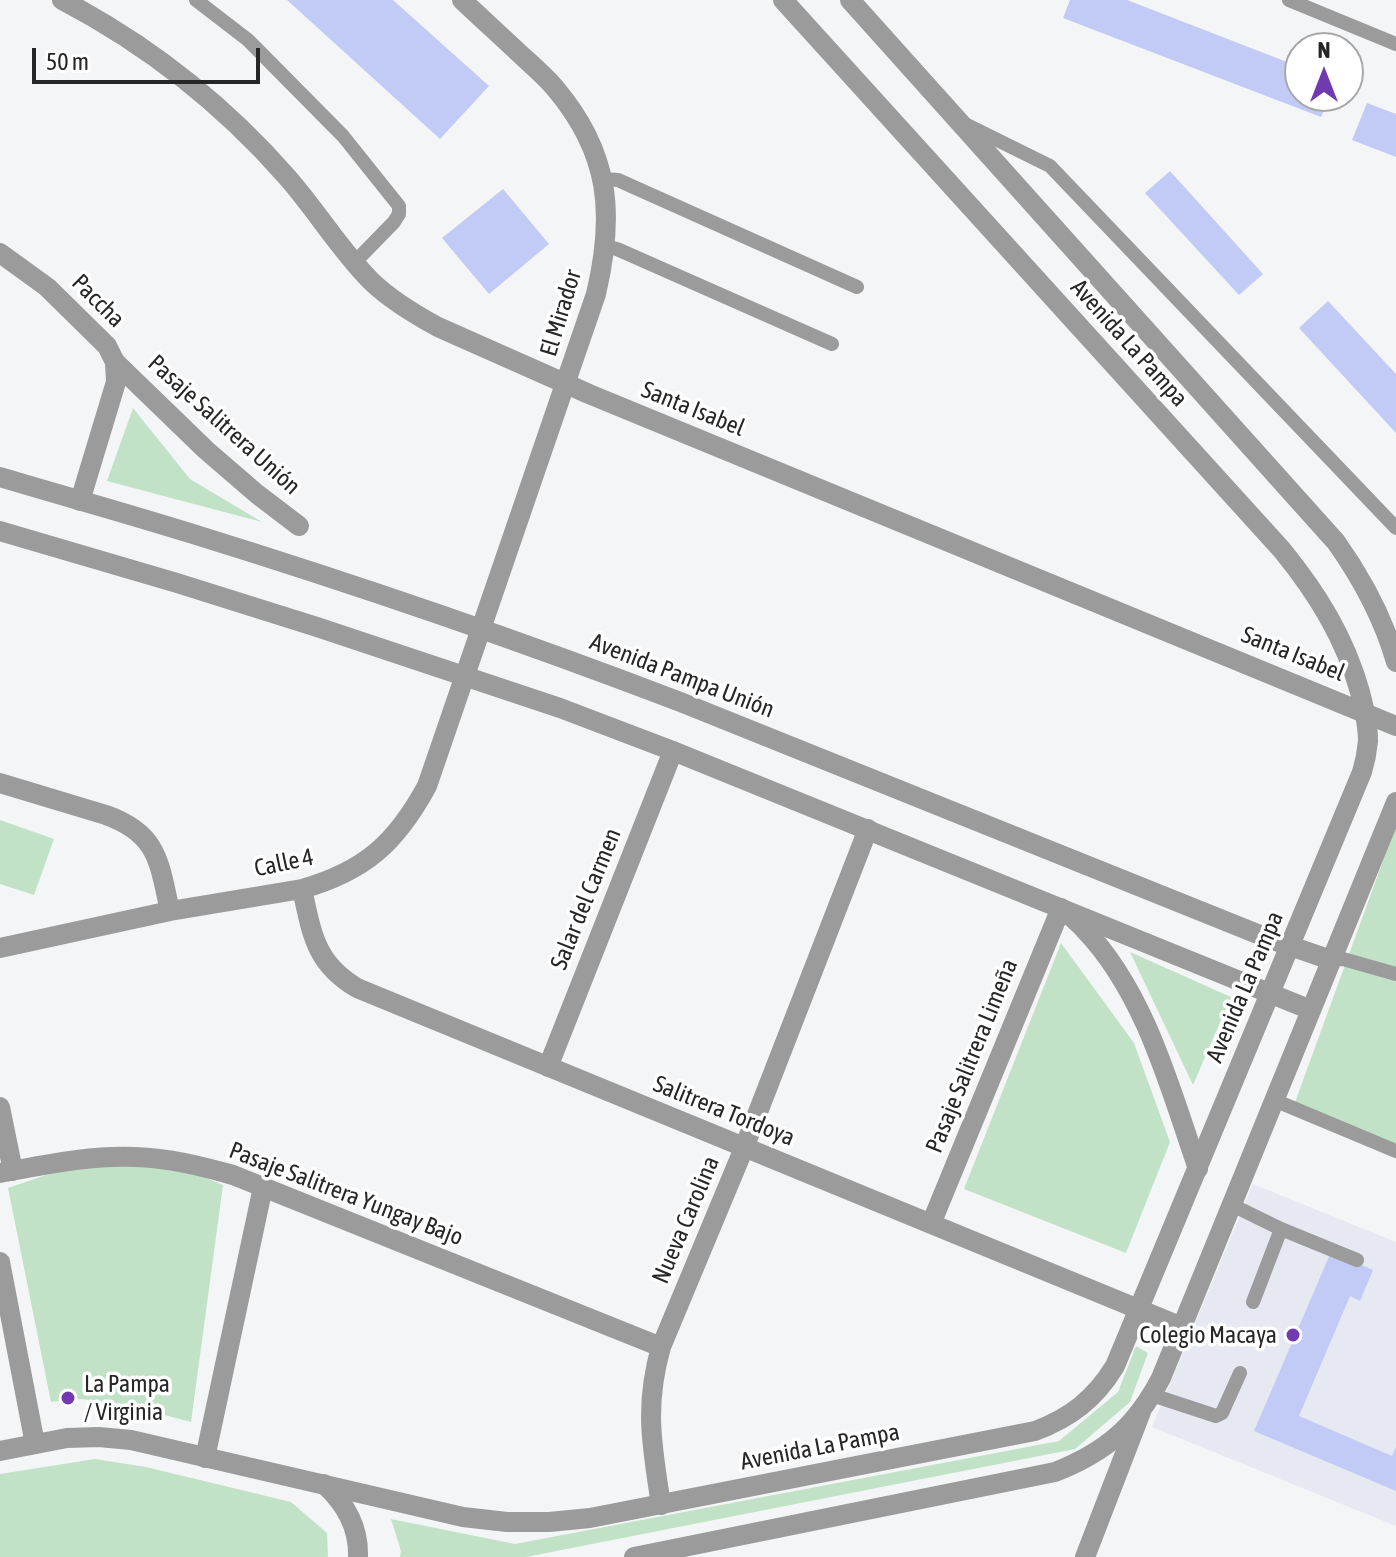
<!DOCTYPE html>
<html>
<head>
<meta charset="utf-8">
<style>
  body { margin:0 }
  #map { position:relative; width:1396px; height:1557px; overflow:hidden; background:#f4f5f7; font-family:"Asap Condensed",sans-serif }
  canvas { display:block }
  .north { position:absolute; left:1284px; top:32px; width:80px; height:80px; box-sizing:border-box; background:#fff; border:2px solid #a8a8a9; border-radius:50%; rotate:0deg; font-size:22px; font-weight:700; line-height:32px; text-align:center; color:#262627 }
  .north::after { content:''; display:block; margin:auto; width:28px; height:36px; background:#713ab1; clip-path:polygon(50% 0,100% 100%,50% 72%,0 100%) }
  .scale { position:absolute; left:32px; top:48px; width:228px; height:36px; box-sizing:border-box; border:4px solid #262627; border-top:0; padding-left:10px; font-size:24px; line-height:28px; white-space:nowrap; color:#262627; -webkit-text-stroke:6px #fff; paint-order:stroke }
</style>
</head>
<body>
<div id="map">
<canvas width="1396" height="1557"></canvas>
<div class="north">N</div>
<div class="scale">50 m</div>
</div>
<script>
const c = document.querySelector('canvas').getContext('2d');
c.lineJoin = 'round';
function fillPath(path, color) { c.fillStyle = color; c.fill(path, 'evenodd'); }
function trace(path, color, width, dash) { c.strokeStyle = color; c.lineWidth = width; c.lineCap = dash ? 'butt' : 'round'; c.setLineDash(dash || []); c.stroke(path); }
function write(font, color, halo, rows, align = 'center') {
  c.font = font + ' "Asap Condensed",sans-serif'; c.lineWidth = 7; c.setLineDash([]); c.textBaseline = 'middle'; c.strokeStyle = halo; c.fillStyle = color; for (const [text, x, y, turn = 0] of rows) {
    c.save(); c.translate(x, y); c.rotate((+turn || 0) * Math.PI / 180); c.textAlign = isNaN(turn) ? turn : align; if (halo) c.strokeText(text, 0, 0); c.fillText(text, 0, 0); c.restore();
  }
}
fillPath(new Path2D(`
  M1253 1184 1396 1242V1526L1152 1427Z`), '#e6e9f2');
fillPath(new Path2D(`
  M133 408 190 479 262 522 107 481Z
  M0 820 54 839 34 895 0 884Z
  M1396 825V1150L1294 1105Z
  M1061 943 1134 1043 1170 1142 1126 1253 964 1189Z
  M1130 952 1231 997 1193 1085Z
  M178 1166 223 1185 191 1422 122 1404 81 1399 51 1402 8 1188 69 1167Z
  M1136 1346 1148 1353 1130 1402 1075 1449 526 1557H400L401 1551 391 1519 515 1544 1059 1441 1118 1392Z
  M95 1459 146 1467 291 1502 327 1533 328 1557H0V1474Z`), '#c2e2c7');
fillPath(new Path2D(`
  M287 0H393L489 86 440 139Z
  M1070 0H1127L1300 67V96H1330L1321 117 1063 18Z
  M1367 103 1396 114V157L1352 140Z
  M1170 171 1263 274 1239 295 1145 193Z
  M503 189 549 244 489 294 442 238Z
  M1328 301 1396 374V433L1299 328Z
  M1331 1252 1373 1270 1360 1301 1350 1296 1299 1416 1392 1456 1396 1447V1491L1254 1431Z`), '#c1cbf6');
trace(new Path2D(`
  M196 0 248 40 343 136 399 206V214L394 222 355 262
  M1289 0 1396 44
  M965 124 1050 166 1396 528
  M603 179 618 180 857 287
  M605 246 617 249 832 344
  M1331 960 1343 959 1396 974
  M1274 1100 1396 1151
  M1232 1205 1281 1229 1357 1260
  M1253 1302 1281 1229
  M1152 1395 1216 1416 1222 1413 1240 1373`), '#9a9b9a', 14);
trace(new Path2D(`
  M62 0C148 45 223 104 287 177 317 211 340 250 372 282 391 300 414 314 438 327L589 394 1396 726
  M0 253 47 287 107 346 115 362 116 382 80 501
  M115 362 206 450 257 494 299 526
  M0 783 106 815C159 834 159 863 170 911
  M302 889C312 934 315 963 357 988L1182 1327
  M0 948 170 911 302 889C365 871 396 843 427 786L596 294C615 214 610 153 555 88 545 76 532 65 520 54 501 36 481 18 462 0
  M548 1067 673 751
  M0 1107 13 1171
  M0 1173C45 1165 90 1155 135 1157 169 1158 201 1166 233 1175L661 1347
  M931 1224 1061 908C1069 915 1077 921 1084 929 1145 992 1170 1088 1198 1169
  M0 1262 35 1444
  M205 1458 263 1187
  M661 1505C652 1445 644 1407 661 1347L744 1148 868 829
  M1085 1557 1141 1412`), '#9a9b9a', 20);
trace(new Path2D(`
  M850 0 1336 542C1363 580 1383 617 1396 662
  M0 477C64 496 129 514 193 534 358 585 521 641 683 703L1270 939 1331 960
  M0 531 177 583 317 627 560 708 673 751 1311 1010
  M0 1451 67 1438 99 1437 131 1440 463 1517 507 1522H549L590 1518 1035 1431C1070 1418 1095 1399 1115 1366L1362 772C1365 762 1367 752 1368 741 1368 724 1364 708 1360 692 1345 638 1317 593 1282 550L783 0
  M324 1484C345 1503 359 1527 358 1557
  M634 1557 1055 1472C1106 1452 1136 1426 1161 1378L1396 802`), '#9a9b9a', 20);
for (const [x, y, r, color] of [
  [1293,1335,8,"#713ab1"],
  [68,1398,8,"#713ab1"]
]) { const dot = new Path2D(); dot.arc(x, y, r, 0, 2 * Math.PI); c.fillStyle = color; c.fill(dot); trace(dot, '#fff', 3); }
write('24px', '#262627', '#fff', [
  ["Paccha",98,301,45],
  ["El Mirador",561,313,-73],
  ["Avenida La Pampa",1129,343,48],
  ["Santa Isabel",693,409,22],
  ["Pasaje Salitrera Unión",224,425,42],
  ["Santa Isabel",1293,654,22],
  ["Avenida Pampa Unión",682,676,21],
  ["Calle 4",284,863,-12],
  ["Salar del Carmen",586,899,-68],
  ["Avenida La Pampa",1245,987,-67],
  ["Pasaje Salitrera Limeña",972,1056,-68],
  ["Salitrera Tordoya",724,1111,22],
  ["Pasaje Salitrera Yungay Bajo",346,1194,21],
  ["Nueva Carolina",686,1220,-67],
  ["Avenida La Pampa",820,1447,-11]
]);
write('24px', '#262627', '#fff', [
  ["Colegio Macaya",1277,1335],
  ["La Pampa",84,1384,"left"],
  ["/ Virginia",84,1412,"left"]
], 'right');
</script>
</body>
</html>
